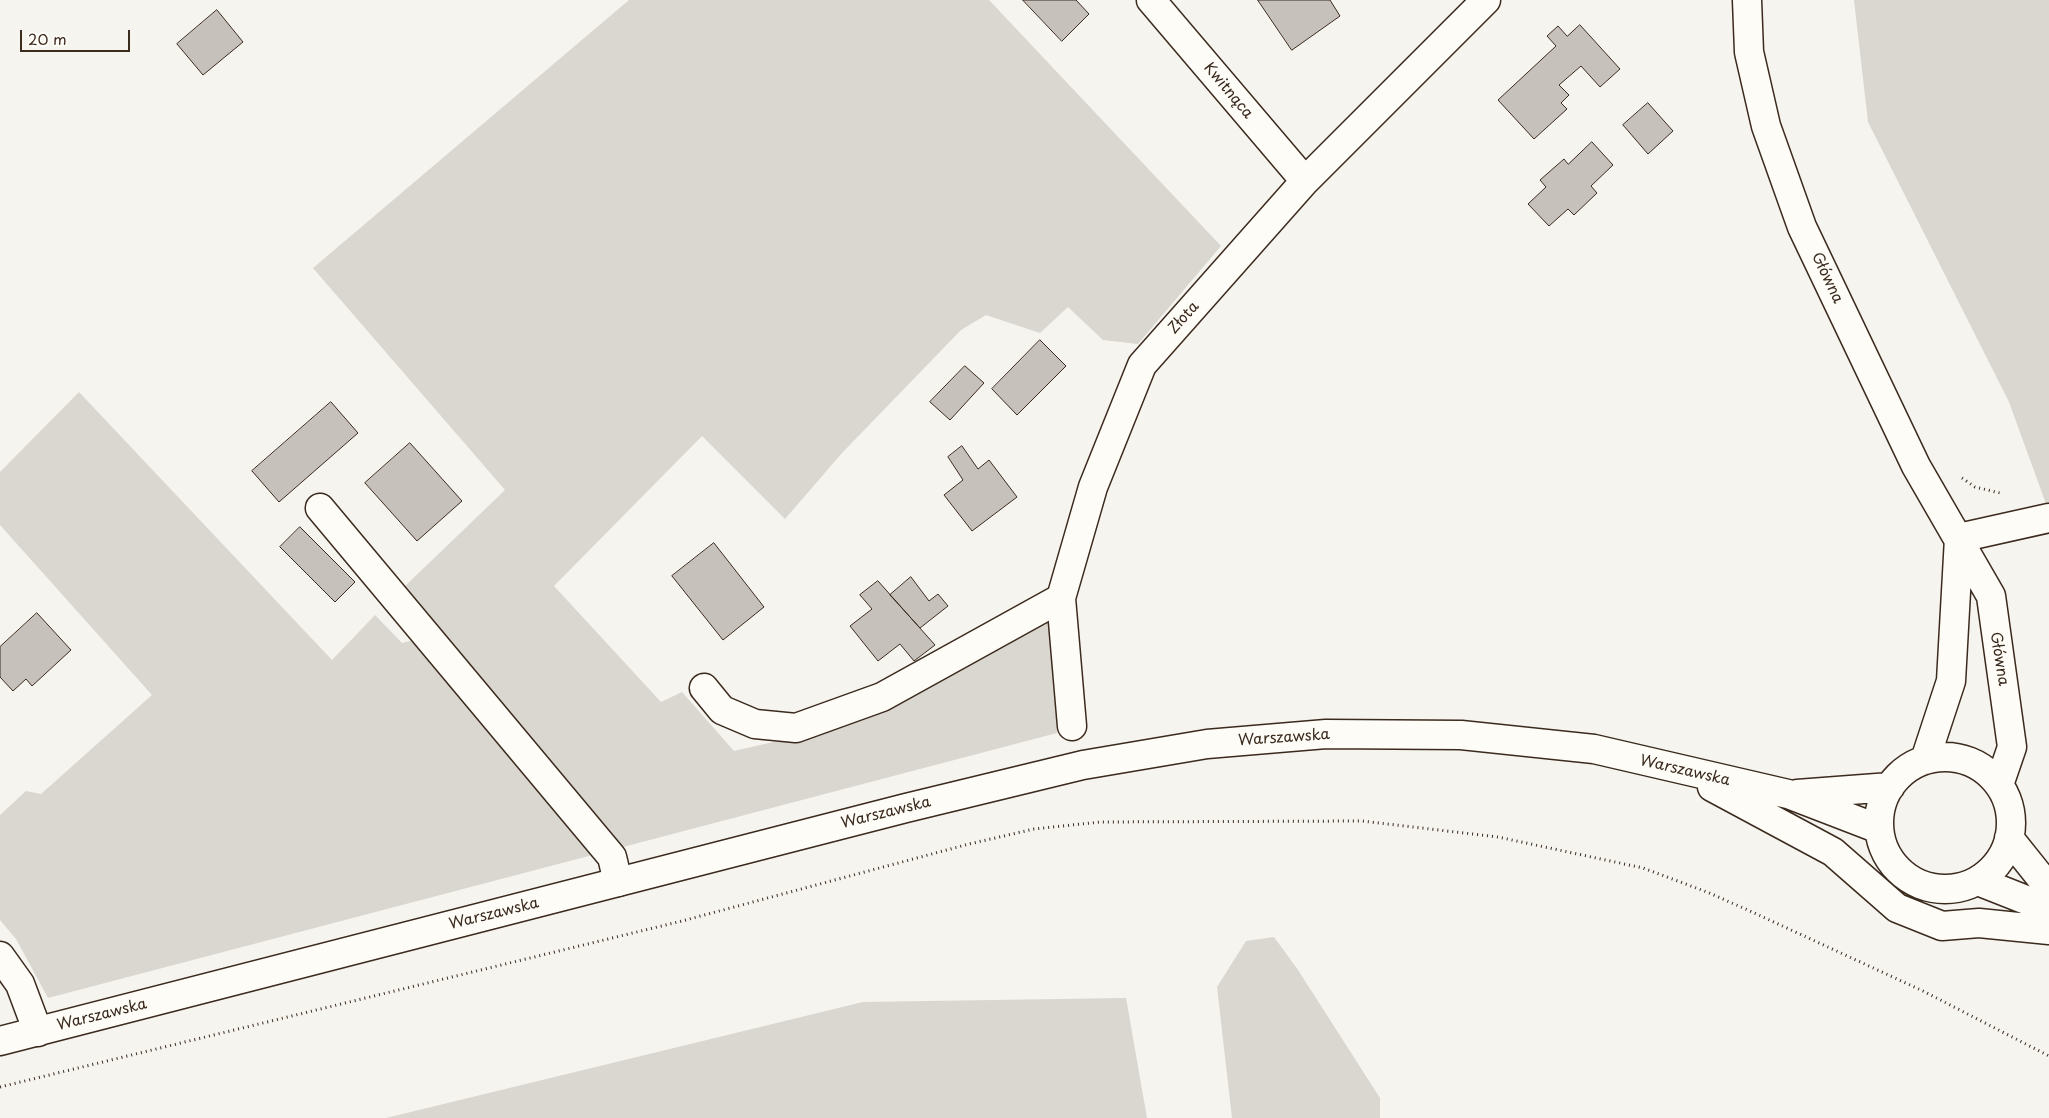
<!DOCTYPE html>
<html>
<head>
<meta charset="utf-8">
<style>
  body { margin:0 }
  #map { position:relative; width:2049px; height:1118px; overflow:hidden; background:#f5f4ee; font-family:"Playpen Sans",sans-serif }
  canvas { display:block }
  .scale { position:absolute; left:20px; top:30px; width:110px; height:22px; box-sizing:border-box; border:2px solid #3b2a1e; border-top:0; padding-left:6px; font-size:15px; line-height:18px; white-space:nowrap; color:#3b2a1e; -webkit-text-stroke:4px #fdfcf7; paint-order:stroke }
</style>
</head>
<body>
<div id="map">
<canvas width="2049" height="1118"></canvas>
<div class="scale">20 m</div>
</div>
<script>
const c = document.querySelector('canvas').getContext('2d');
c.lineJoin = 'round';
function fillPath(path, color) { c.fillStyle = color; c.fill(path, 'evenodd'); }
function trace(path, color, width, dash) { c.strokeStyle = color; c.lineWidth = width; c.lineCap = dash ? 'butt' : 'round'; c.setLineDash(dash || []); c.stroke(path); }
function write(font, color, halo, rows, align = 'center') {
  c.font = font + ' "Playpen Sans",sans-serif'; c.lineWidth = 4; c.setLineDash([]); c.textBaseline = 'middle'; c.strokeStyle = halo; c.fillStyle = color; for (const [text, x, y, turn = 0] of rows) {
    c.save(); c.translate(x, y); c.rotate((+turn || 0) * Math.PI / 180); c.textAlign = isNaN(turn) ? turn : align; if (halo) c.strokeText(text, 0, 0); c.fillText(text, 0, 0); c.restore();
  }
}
fillPath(new Path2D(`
  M629 0H989L1221 246 1138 344 1103 340 1068 307 1040 333 986 315 961 330 842 453 785 519 702 436 554 586 661 702 682 692 734 751 795 737 1051 612 1057 733 48 998 16 939 0 920V815L26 791 41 794 152 695 0 525V472L79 392 332 660 375 615 402 643 441 633 402 589 505 490 313 268Z
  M1854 0H2049V512L2009 402 1868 122Z
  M1274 937 1298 970 1380 1098V1118H1232L1217 987 1246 941Z
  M1126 998 1147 1118H386L863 1002Z`), '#dad6d0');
const building = new Path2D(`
  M1023 0H1076L1089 14 1062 41Z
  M1258 0H1330L1340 16 1292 50Z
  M217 10 243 42 203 75 177 44Z
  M1580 25 1620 69 1600 87 1581 66 1559 85 1569 95 1561 103 1567 109 1534 139 1498 100 1556 46 1547 36 1558 26 1567 36Z
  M1648 103 1673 131 1648 154 1623 125Z
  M1592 142 1613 165 1591 186 1597 193 1574 215 1568 209 1549 226 1528 204 1546 187 1540 180 1564 159 1568 164Z
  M1040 340 1066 366 1017 415 992 389Z
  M965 366 984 383 950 420 930 402Z
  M331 402 358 433 279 502 252 471Z
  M410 443 462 501 417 541 365 483Z
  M962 446 978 469 989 460 1017 497 972 531 944 495 963 480 948 457Z
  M300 527 355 582 335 602 280 547Z
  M714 543 764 607 723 640 672 576Z
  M911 577 929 601 938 594 948 606 920 628 890 595Z
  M878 581 935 645 914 661 900 644 878 661 850 626 872 609 860 595Z
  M37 613 71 650 32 686 26 679 13 691 0 677V647Z`);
fillPath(building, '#c7c1bb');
trace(building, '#3b2a1e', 1);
const minor = new Path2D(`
  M1151 0 1305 181
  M320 508 612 857 618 882
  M1959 538 2049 518
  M704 688 722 710 755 724 796 728 882 697 1061 598
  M1072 726 1061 598 1093 487 1142 365 1305 181 1486 0
  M0 956 20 984 38 1032`);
const major = new Path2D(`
  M1747 0 1749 52 1766 126 1802 227 1916 466 1991 596 2012 747 1999 785
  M1879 823a66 66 0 1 1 132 0a66 66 0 1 1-132 0Z
  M1925 760 1951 681 1959 538
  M1712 787 1833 852 1897 908 1942 926 1979 923 2049 930
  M1797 794 1890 787
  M2009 838 2049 888
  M1978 881 2049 909
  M0 1041 906 808 1083 765 1207 744 1326 734 1461 735 1594 749 1788 794 1879 829`);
trace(minor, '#3b2a1e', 31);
trace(major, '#3b2a1e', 31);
trace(new Path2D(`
  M1962 478 1975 487 2000 493
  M0 1087 682 921 969 844 1034 829 1100 822 1362 821 1498 837 1643 868 1707 892 1750 911 1923 991 2049 1056`), '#3b2a1e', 3, [1, 4]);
trace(minor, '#fdfcf7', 28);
trace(major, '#fdfcf7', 28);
write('15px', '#3b2a1e', '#fdfcf7', [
  ["Kwitnąca",1228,91,50],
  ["Główna",1827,278,65],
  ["Złota",1184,318,-48],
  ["Główna",1999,659,81],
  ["Warszawska",1284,738,-4],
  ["Warszawska",1685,771,13],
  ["Warszawska",886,813,-14],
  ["Warszawska",494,914,-14],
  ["Warszawska",102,1015,-14]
]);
</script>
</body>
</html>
